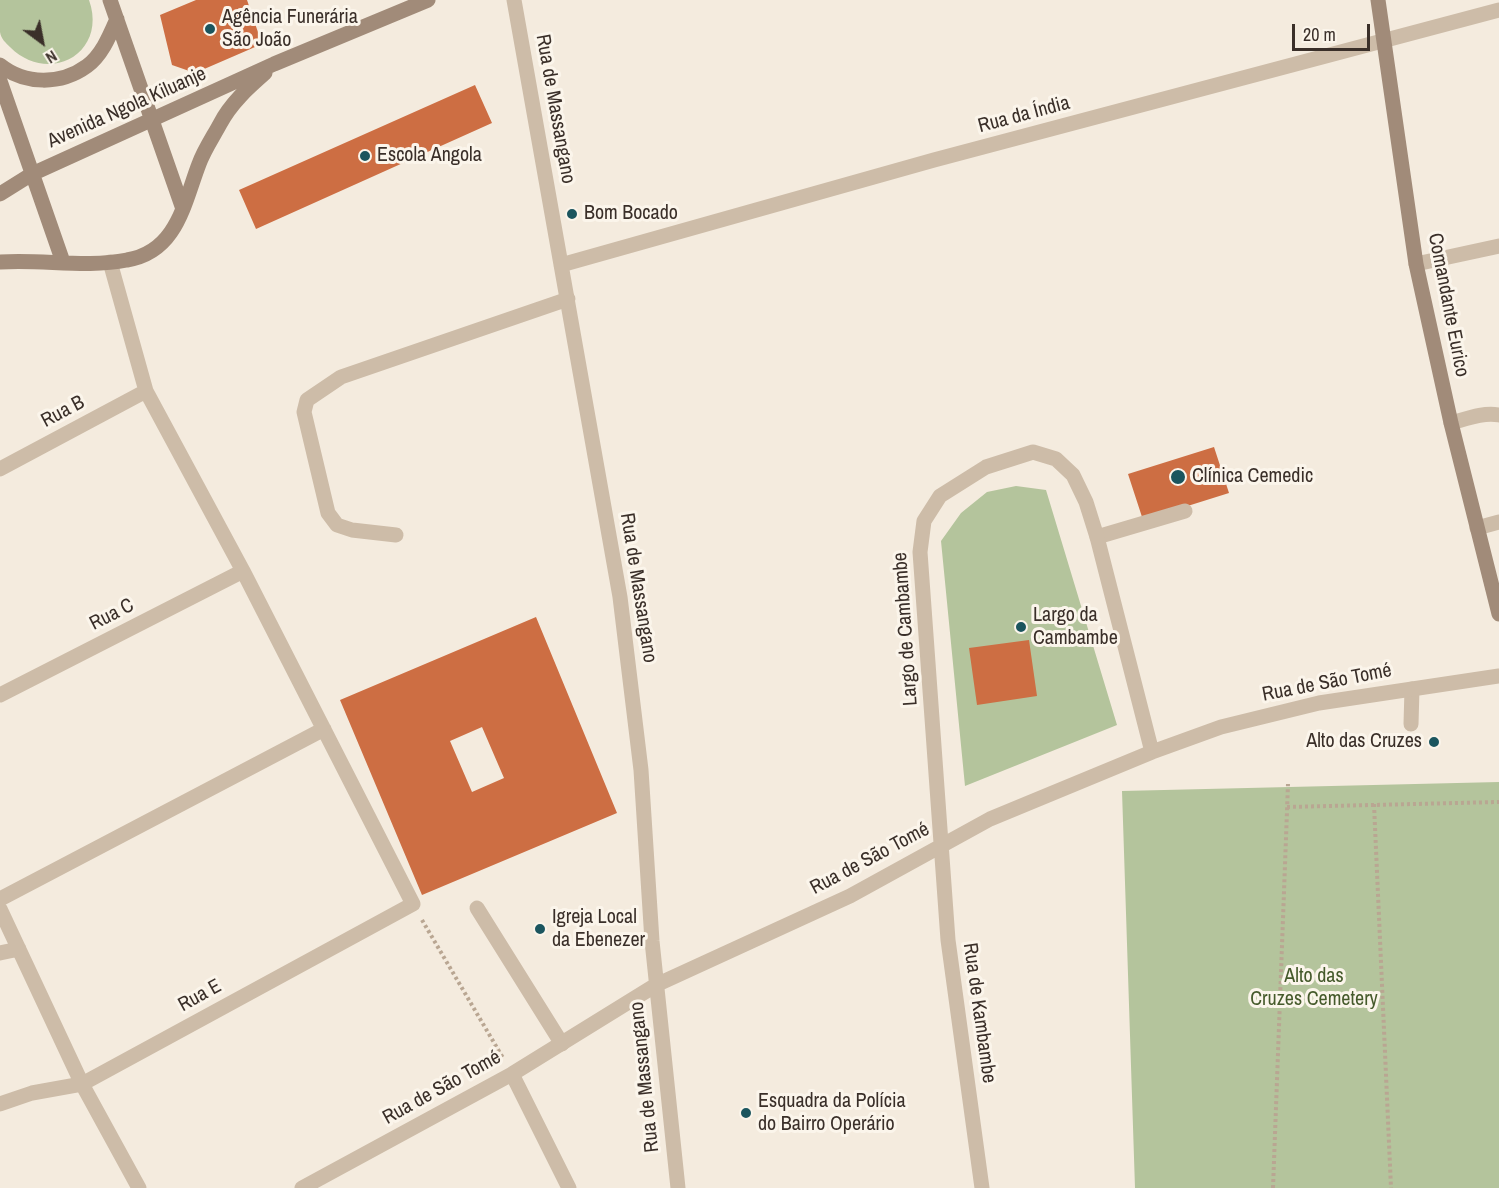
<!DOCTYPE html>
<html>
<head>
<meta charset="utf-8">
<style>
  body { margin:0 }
  #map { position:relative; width:1499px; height:1188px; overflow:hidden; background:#f4ebde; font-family:"Archivo Narrow",sans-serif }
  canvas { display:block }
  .north { position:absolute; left:12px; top:12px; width:60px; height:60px; -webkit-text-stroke:4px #fbf5eb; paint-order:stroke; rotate:148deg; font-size:16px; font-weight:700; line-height:24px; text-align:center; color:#3a2f29 }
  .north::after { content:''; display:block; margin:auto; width:21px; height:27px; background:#3a2f29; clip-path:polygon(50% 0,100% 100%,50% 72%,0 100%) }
  .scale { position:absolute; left:1292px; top:24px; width:78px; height:27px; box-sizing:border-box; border:3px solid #3a2f29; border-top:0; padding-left:8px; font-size:18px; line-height:21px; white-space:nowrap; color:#3a2f29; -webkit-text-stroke:4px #fbf5eb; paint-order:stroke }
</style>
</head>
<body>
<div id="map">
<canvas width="1499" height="1188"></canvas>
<div class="north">N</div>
<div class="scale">20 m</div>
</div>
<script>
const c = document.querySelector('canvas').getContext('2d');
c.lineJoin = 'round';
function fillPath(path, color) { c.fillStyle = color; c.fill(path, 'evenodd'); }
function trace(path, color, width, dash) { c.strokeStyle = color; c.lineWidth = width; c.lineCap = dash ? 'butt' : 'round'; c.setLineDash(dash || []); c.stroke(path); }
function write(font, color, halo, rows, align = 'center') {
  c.font = font + ' "Archivo Narrow",sans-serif'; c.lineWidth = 6; c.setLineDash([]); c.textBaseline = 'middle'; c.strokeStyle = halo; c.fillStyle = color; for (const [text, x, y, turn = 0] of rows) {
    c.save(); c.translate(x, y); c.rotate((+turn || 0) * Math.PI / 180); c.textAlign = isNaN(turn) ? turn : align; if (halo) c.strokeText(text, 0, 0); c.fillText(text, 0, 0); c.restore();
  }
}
fillPath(new Path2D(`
  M0 0H89C108 53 49 86 10 47 6 43 1 39 0 32 0 22 0 10 0 0Z
  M1016 486 1046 490 1117 725 965 786 941 541 961 513 987 492Z
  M1499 782V1188H1135L1122 791Z`), '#b4c49c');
fillPath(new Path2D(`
  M196 0H247L262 44 195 73 172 65 160 15Z
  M475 85 492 123 256 229 239 190Z
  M1214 447 1229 493 1143 520 1128 474Z
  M536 617 617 813 422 895 340 700ZM482 727 504 778 472 792 450 741Z
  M1029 640 1037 696 977 705 969 648Z`), '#cd6e43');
trace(new Path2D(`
  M1374 804 1391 1188
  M1287 807 1499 802
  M422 920 503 1058
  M1273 1188 1288 784`), '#b9a692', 4, [3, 3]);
trace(new Path2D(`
  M396 535 352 530 337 525 328 513 304 412 307 400 341 377 568 299
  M1097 537 1185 511
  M1411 724 1412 689
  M477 908 562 1044`), '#cdbca8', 15);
trace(new Path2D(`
  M514 0 620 597 641 770 652 941 678 1188
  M1416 264 1499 246
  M561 265 934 160 1499 10
  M1451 423C1466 419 1483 412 1499 415
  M0 469 146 391
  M1477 528 1499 522
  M0 695 243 571
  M0 899 324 729
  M0 909 82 1084 139 1188
  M0 953 19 949
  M512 1074 569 1188
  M0 1104 32 1093 82 1084 413 904 243 571 146 391 110 262
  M302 1188 512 1074 656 985 850 896 990 819 1152 752 1221 727 1319 703 1499 676
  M982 1188 948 940 920 552 924 521 940 496 986 467 1033 452 1056 459 1073 475 1086 502 1097 537 1152 752`), '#cdbca8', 15);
trace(new Path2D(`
  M110 0 183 209
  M1378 0 1416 264 1451 423 1499 614
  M0 65C25 85 61 85 87 66 102 55 110 35 117 19
  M0 81 63 262
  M0 194 32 174 274 64 428 0
  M0 262C42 259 86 268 127 260 177 252 184 203 199 164 204 150 213 137 220 124 231 103 248 88 265 73`), '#a18b79', 15);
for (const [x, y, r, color] of [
  [210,29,6,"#1b555e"],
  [365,156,6,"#1b555e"],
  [572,214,6,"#1b555e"],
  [1178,477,8,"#1b555e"],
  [1021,627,6,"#1b555e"],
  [1434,742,6,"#1b555e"],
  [540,929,6,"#1b555e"],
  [746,1113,6,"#1b555e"]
]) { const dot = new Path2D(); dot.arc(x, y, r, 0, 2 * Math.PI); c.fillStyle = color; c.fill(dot); trace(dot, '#fbf5eb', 2); }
write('20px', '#3a2f29', '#fbf5eb', [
  ["Agência Funerária",222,18],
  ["São João",222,41],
  ["Escola Angola",377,156],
  ["Bom Bocado",584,214],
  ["Clínica Cemedic",1192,477],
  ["Largo da",1033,616],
  ["Cambambe",1033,639],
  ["Alto das Cruzes",1422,742,"right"],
  ["Igreja Local",552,918],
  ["da Ebenezer",552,941],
  ["Esquadra da Polícia",758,1102],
  ["do Bairro Operário",758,1125]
], 'left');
write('20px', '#3a2f29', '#fbf5eb', [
  ["Avenida Ngola Kiluanje",127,108,-24],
  ["Rua de Massangano",555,109,80],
  ["Rua da Índia",1024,115,-15],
  ["Comandante Eurico",1448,305,79],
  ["Rua B",63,412,-28],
  ["Rua de Massangano",638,588,81],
  ["Rua C",112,615,-27],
  ["Largo de Cambambe",906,629,-94],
  ["Rua de São Tomé",1327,683,-11],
  ["Rua de São Tomé",870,859,-28],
  ["Rua E",200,996,-29],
  ["Rua de Kambambe",979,1013,82],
  ["Rua de Massangano",645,1077,-96],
  ["Rua de São Tomé",442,1088,-29]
]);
write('20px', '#455a2b', '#fbf5eb', [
  ["Alto das",1314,977],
  ["Cruzes Cemetery",1314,1000]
]);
</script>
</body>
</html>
